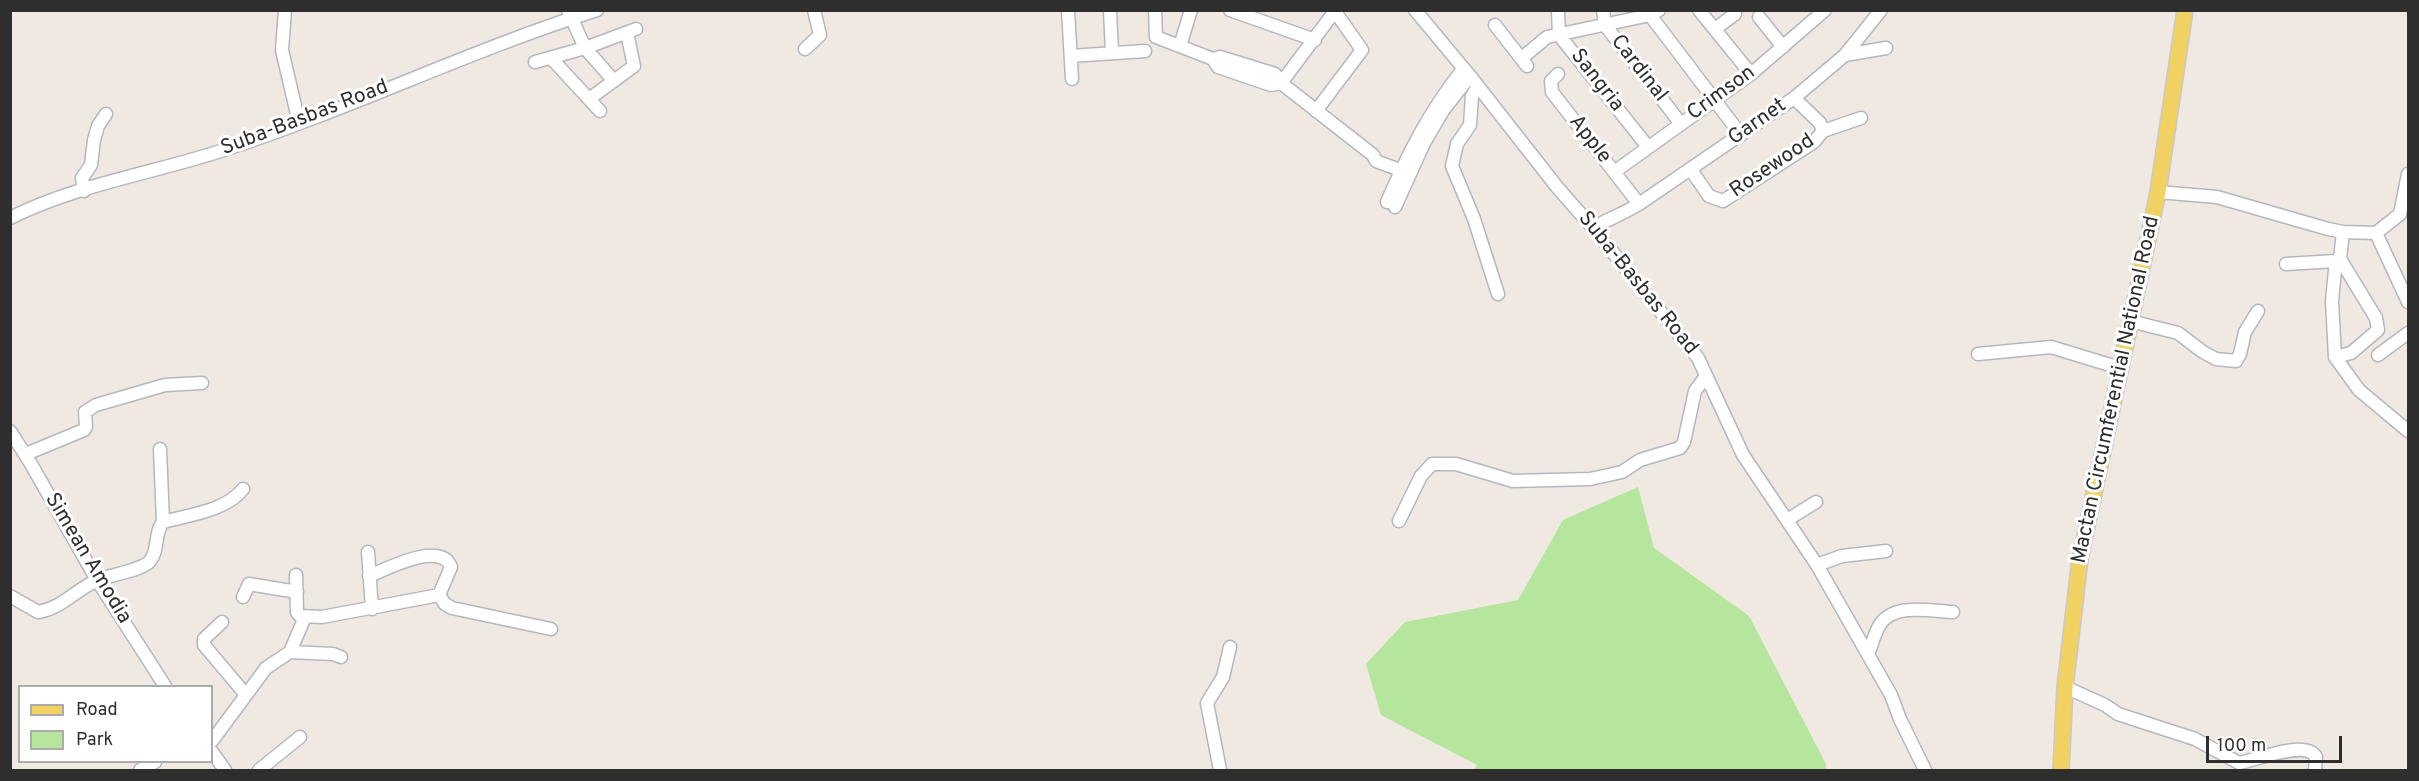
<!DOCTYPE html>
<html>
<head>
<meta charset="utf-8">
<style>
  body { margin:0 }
  #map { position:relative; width:2419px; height:781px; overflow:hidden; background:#efe9e1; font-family:Overpass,sans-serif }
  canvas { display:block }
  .frame { position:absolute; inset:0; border:12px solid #2e2e2e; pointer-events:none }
  .legend { position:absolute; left:18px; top:685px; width:195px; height:78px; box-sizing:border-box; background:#fff; border:2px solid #ababab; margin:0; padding:8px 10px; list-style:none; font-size:18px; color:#2e2e2e }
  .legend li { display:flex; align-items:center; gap:12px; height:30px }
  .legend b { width:30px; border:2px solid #ababab }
  .scale { position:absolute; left:2206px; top:736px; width:136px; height:27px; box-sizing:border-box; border:3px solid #2e2e2e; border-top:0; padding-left:8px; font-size:18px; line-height:21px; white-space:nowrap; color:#2e2e2e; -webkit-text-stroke:4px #fff; paint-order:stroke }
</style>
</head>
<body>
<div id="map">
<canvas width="2419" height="781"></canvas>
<div class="frame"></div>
<ul class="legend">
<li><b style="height:8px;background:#f2d163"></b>Road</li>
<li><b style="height:16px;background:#b6e59e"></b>Park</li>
</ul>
<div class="scale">100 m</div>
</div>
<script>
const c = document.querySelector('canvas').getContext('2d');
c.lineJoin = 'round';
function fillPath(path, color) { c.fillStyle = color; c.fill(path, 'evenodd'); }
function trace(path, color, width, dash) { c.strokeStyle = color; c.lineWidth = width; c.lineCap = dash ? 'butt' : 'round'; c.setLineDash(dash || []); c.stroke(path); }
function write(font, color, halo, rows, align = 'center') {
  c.font = font + ' Overpass,sans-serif'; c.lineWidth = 6; c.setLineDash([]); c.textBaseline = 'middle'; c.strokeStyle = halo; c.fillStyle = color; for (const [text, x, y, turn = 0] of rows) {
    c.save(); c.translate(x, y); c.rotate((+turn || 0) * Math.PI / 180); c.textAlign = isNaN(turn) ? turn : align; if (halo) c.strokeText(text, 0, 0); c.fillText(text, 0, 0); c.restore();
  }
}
fillPath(new Path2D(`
  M1638 487 1654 548 1749 616 1826 764V770H1474L1477 765 1381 715 1366 664 1405 622 1518 600 1563 520Z`), '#b6e59e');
const minor = new Path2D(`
  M285 10 282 50 299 123
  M568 10 585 48 614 81
  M1068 10 1072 79
  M1110 10 1112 53
  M1155 10 1156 37 1213 59 1220 57 1275 74 1281 83 1373 155 1376 161 1410 174
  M1230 10 1315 40
  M1415 10 1470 76 1557 187 1599 235 1698 358 1743 455 1817 565 1891 695 1900 719 1925 770
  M1558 10 1559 35 1648 147
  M1603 10 1605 25 1681 124
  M1699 10 1751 74
  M1650 15 1741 135
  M1759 17 1783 47
  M1495 25 1527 66
  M1715 29 1735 14
  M1180 46 1191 10
  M805 49 820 35 814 10
  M1845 55 1886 48
  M1071 56 1145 51
  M551 58 600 111
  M1522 58 1547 37 1650 15 1659 10
  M1213 59 1218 67 1271 85 1281 83
  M535 62 585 48 636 29
  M1558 74 1551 81 1552 92 1639 204
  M1281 83 1335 11
  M1478 86 1472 96 1470 125 1457 144 1452 166 1474 219 1498 294
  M1794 98 1820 123 1823 131
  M589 99 634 66 627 33
  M1316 111 1362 50 1334 10
  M1691 170 1709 196 1723 201 1814 142 1823 131 1861 118
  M1614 172 1751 74 1825 10
  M84 191 82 178 91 165 94 140 98 126 106 114
  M2158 192 2217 197 2328 229 2343 232 2376 233 2400 214 2408 174
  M1387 202C1410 150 1428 114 1463 69
  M1395 207 1424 143 1444 109 1470 76
  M10 218C78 184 155 173 227 149 352 108 471 50 597 10
  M1593 228C1608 219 1623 214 1639 204L1794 98 1845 55 1881 10
  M2376 233 2408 302
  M2340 259 2336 261 2332 301 2335 357 2359 390 2408 431
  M2286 264 2336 261
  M2130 321 2178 333 2203 352 2216 359 2236 361 2240 354 2245 332 2258 311
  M1978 354 2051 347 2120 368
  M2378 355 2408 333
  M2335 357 2351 353 2378 330 2376 318 2340 259 2343 232
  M10 431 31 464 97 580 165 686
  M26 454 84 430 86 427 85 412 96 405 165 385 202 383
  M1787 520 1816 502
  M1399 521 1421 476 1432 464H1456L1513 481 1590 479 1622 472 1640 460 1680 448 1684 442 1695 391 1706 376
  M163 522C188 515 226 511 243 489
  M368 552 372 609
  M1817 565 1842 556 1886 551
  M296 575 297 612 300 616 322 617 439 595
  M369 576C387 569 441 540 451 567L439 595
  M439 595 445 604 452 608 551 629
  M10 596 38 612C63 608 76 589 98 580 112 574 141 571 150 561 159 550 154 533 163 522L160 449
  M243 597 249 584 297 592
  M222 622 204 639V645L246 695
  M290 652 333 654 341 657
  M1868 654C1872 645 1875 631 1881 623 1896 603 1931 611 1953 612
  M2065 687 2105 705 2118 714 2195 739 2239 763C2257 760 2306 739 2316 757L2315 770
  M212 741 266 668 290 652 305 617
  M212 752 225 770
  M140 770 155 762
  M259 770 300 737
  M1220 770 1207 703 1223 677 1230 647`);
const major = new Path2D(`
  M2061 770 2065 687 2080 559 2158 192 2185 10`);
trace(minor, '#b4b7c1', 15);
trace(major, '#c9c9c9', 18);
trace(minor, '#fff', 12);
trace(major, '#f2d163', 15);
write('21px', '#2e2e2e', '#fff', [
  ["Cardinal",1638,69,52],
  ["Sangria",1596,81,52],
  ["Crimson",1722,94,-36],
  ["Suba-Basbas Road",305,119,-21],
  ["Garnet",1758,123,-35],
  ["Apple",1589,140,52],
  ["Rosewood",1773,167,-34],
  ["Suba-Basbas Road",1637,284,51],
  ["Mactan Circumferential National Road",2117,390,-78],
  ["Simean Amodia",87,559,59]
]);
</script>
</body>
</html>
